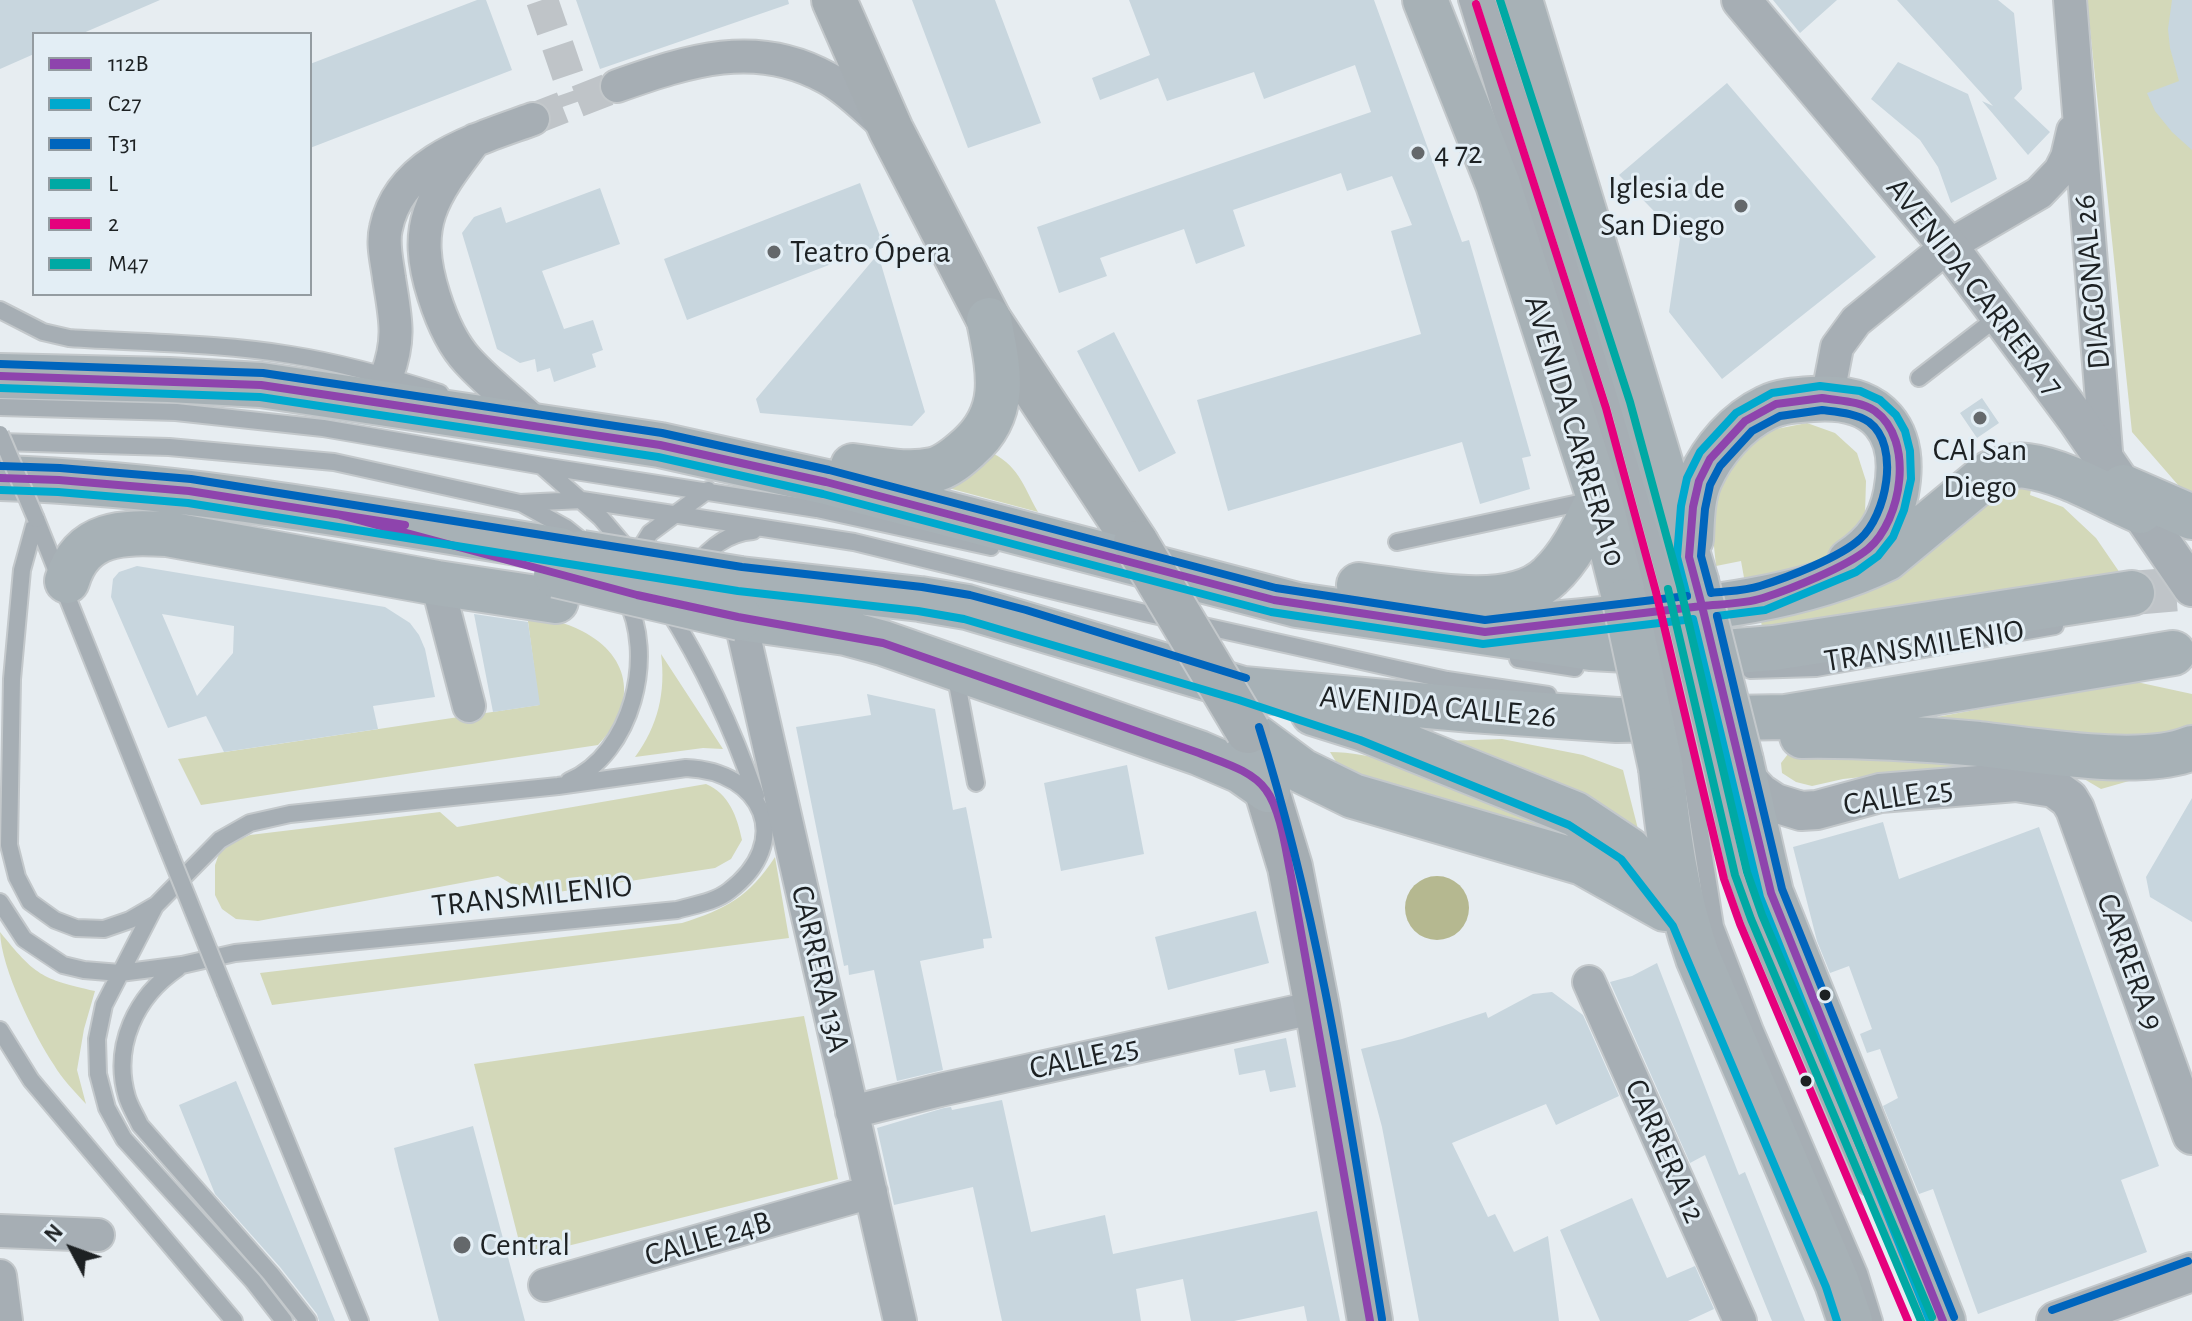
<!DOCTYPE html>
<html>
<head>
<meta charset="utf-8">
<style>
  body { margin:0 }
  #map { position:relative; width:2192px; height:1321px; overflow:hidden; background:#e7edf1; font-family:"Alegreya Sans",sans-serif }
  canvas { display:block }
  .legend { position:absolute; left:32px; top:32px; width:280px; height:264px; box-sizing:border-box; background:#e3eef5; border:2px solid #949ca1; margin:0; padding:10px 14px; list-style:none; font-size:24px; color:#1d2123 }
  .legend li { display:flex; align-items:center; gap:16px; height:40px }
  .legend b { width:40px; border:2px solid #949ca1 }
  .north { position:absolute; left:32px; top:1209px; width:80px; height:80px; -webkit-text-stroke:6px #e3eef5; paint-order:stroke; rotate:311deg; font-size:22px; font-weight:700; line-height:32px; text-align:center; color:#1d2123 }
  .north::after { content:''; display:block; margin:auto; width:28px; height:36px; background:#1d2123; clip-path:polygon(50% 0,100% 100%,50% 72%,0 100%) }
</style>
</head>
<body>
<div id="map">
<canvas width="2192" height="1321"></canvas>
<ul class="legend">
<li><b style="height:10px;background:#8e44ad"></b>112B</li>
<li><b style="height:10px;background:#00a9ce"></b>C27</li>
<li><b style="height:10px;background:#0065bd"></b>T31</li>
<li><b style="height:10px;background:#00a9a4"></b>L</li>
<li><b style="height:10px;background:#e5007d"></b>2</li>
<li><b style="height:10px;background:#00a9a4"></b>M47</li>
</ul>
<div class="north">N</div>
</div>
<script>
const c = document.querySelector('canvas').getContext('2d');
c.lineJoin = 'round';
function fillPath(path, color) { c.fillStyle = color; c.fill(path, 'evenodd'); }
function trace(path, color, width, dash) { c.strokeStyle = color; c.lineWidth = width; c.lineCap = dash ? 'butt' : 'round'; c.setLineDash(dash || []); c.stroke(path); }
function write(font, color, halo, rows, align = 'center') {
  c.font = font + ' "Alegreya Sans",sans-serif'; c.lineWidth = 6; c.setLineDash([]); c.textBaseline = 'middle'; c.strokeStyle = halo; c.fillStyle = color; for (const [text, x, y, turn = 0] of rows) {
    c.save(); c.translate(x, y); c.rotate((+turn || 0) * Math.PI / 180); c.textAlign = isNaN(turn) ? turn : align; if (halo) c.strokeText(text, 0, 0); c.fillText(text, 0, 0); c.restore();
  }
}
fillPath(new Path2D(`
  M2087 0H2192V501L2132 432Z
  M1807 423 1835 433 1857 453 1866 481 1865 514 1839 553 1747 594 1741 561 1716 566 1711 517 1727 469 1751 440 1771 430Z
  M988 451C1018 464 1023 485 1038 512L937 485Z
  M2032 485 2030 495 2063 507 2096 538 2120 573 1764 641 1761 621 2000 487Z
  M527 614C545 619 566 622 582 631 633 657 637 706 598 745L201 805 178 759 539 705Z
  M661 654 723 749 703 748 635 757C658 726 666 692 661 654Z
  M2132 681 2192 694V734L2183 740 1877 728Z
  M1502 739 1583 755 1623 770 1639 833C1586 787 1510 767 1444 741Z
  M1808 744 2192 763 2101 789 2079 776 1910 772 1843 779 1812 786 1796 782 1782 773 1781 763 1788 754Z
  M1330 752C1411 753 1521 813 1597 846L1406 792 1341 770Z
  M706 784C729 794 737 816 742 840L731 859 715 868 532 896 498 876 258 921 236 919 222 909 215 895V865L220 851 234 842 250 835 440 812 457 827Z
  M775 857 789 938 272 1005 260 973 682 923C726 909 749 897 775 857Z
  M0 932C35 975 41 979 95 991L84 1029 77 1070 86 1104C75 1092 62 1079 54 1065 34 1035 1 968 0 932Z
  M804 1016 838 1179 523 1257 474 1064Z`), '#d3d8b9');
fillPath(new Path2D(`
  M1405 908a32 32 0 1 1 64 0a32 32 0 1 1-64 0Z`), '#b5b890');
fillPath(new Path2D(`
  M0 0H160L81 34H34V54L0 69Z
  M477 0H486L512 70 310 148V64Z
  M576 0H788L789 4 600 69Z
  M912 0H995L1041 123 968 148Z
  M1129 0H1374L1462 242 1469 240 1531 456 1522 458 1530 489 1480 504 1462 442 1228 511 1197 400 1421 334 1391 231 1412 225 1392 176 1347 191 1341 173 1233 210 1245 246 1196 264 1184 229 1100 258 1107 276 1059 293 1037 227 1371 112 1355 65 1264 99 1254 72 1167 101 1158 78 1100 100 1092 78 1150 55Z
  M1773 0H1837L1800 33Z
  M1897 0H1998L2014 13 2022 89 2014 98 2050 132 2028 155 1982 101 1993 106Z
  M2172 0H2192V150L2172 132 2155 111 2147 93 2179 81 2170 48 2168 29Z
  M1898 62 1968 94 1997 179 1951 203 1938 167 1920 140 1871 99Z
  M1727 83 1876 257 1722 379 1669 312 1680 238 1619 175Z
  M860 183 883 244 687 320 664 259Z
  M600 188 620 244 542 271 564 329 593 320 603 350 592 354 596 367 554 382 550 368 537 372 535 359 520 363 497 349 462 233 474 217 501 207 506 223Z
  M878 254 925 412 912 426 760 413 756 399Z
  M1114 332 1176 453 1139 472 1077 351Z
  M1982 398 1999 423 1977 438 1960 413Z
  M137 566 385 607 410 623 419 635 425 649 435 697 373 706 378 729 224 752 206 716 168 728 111 597 113 579 119 572ZM162 614 234 626 233 653 197 696Z
  M474 614 528 622 540 705 493 712Z
  M867 694 935 709 953 810 966 807 992 938 983 939 984 948 920 961 943 1070 897 1081 874 970 849 975 848 965 844 966 796 727 871 715Z
  M1127 765 1144 854 1061 871 1044 783Z
  M2192 798V922L2150 897 2146 877Z
  M1883 822 1899 879 2039 827 2159 1166 2121 1180 2147 1252 1978 1314 1933 1189 1919 1194 1883 1106 1898 1098 1880 1049 1867 1053 1860 1034 1872 1029 1849 966 1830 973 1817 941 1793 847Z
  M1256 911 1269 963 1168 990 1155 937Z
  M1657 963 1739 1175 1745 1172 1805 1321H1772L1705 1155 1690 1163 1610 982 1632 976Z
  M1552 992 1583 1015 1619 1096 1556 1125 1546 1104 1452 1143 1488 1217 1495 1214 1514 1252 1548 1236 1559 1321H1419L1382 1127 1361 1049 1402 1039 1486 1012 1488 1018 1533 994Z
  M1286 1038 1296 1087 1270 1092 1265 1070 1239 1075 1234 1049Z
  M236 1081 288 1207 335 1321H319L317 1314 280 1267 215 1194 179 1105Z
  M1002 1100 1031 1232 1105 1215 1113 1254 1317 1211 1340 1321H1307L1304 1306 1234 1321H1191L1183 1279 1136 1289 1141 1321H1002L973 1187 894 1205 877 1128 944 1108 951 1107 952 1110Z
  M473 1126 525 1321H439L399 1169 394 1148Z
  M1632 1198 1667 1278 1695 1266 1714 1309 1688 1321H1600L1560 1230Z`), '#c8d6de');
trace(new Path2D(`
  M542 0 577 102
  M533 119 617 86`), '#bfc4c8', 32, [32, 16]);
trace(new Path2D(`
  M2132 593 2192 588`), '#bfc4c8', 44, [44, 22]);
const service = new Path2D(`
  M1467 0 1500 108 1609 433 1650 593
  M1487 0 1618 405 1668 589
  M0 310 43 332 69 338C143 343 218 343 291 355 342 363 391 377 440 393
  M1919 378 1999 316
  M0 407 176 412 323 428 543 466 817 509 991 547
  M0 442 169 447 334 462 520 503 582 500 854 542 1145 613 1447 680 1548 695
  M544 468 601 518 630 552
  M521 503 566 528 586 544
  M36 519 168 849
  M1397 542 1593 500
  M634 559 650 533 708 490
  M694 568C709 548 727 533 753 531
  M667 608C705 668 733 730 756 796
  M1518 659 1575 668
  M1750 670 1816 668 2055 626
  M955 673 976 783
  M1711 766 1735 875 1751 919 1866 1186
  M1690 769 1715 926 1755 1030 1859 1273 1874 1321
  M569 781C632 754 657 655 625 597
  M0 902 24 939 63 965 84 970 120 973 182 965 235 953 677 910C694 905 715 902 729 891 794 842 764 771 686 768L558 786 290 814 250 823 220 840 156 905 130 920 104 929 76 928 55 920 30 902 17 877 9 845 12 679 22 570 36 519
  M155 906 104 1005 97 1039 98 1074 107 1108 124 1139 253 1281 284 1321
  M178 968C136 996 112 1046 127 1097 130 1107 136 1116 140 1125L271 1274 308 1321
  M226 993 360 1321
  M0 1030 31 1080 234 1321`);
const minor = new Path2D(`
  M2070 0 2107 464
  M617 86C688 61 756 38 827 78 849 90 866 109 885 125
  M475 140C432 197 411 224 434 296 441 318 452 344 468 361 490 385 517 405 540 428
  M387 375C401 337 395 317 389 278 387 262 382 244 386 228 400 160 476 140 533 119
  M1827 399 1837 347 1856 321 1948 246 2039 193 2060 171 2067 157 2073 131
  M437 583 469 706
  M740 618 900 1321
  M1589 982 1740 1321
  M852 1112 940 1090 1317 1007
  M0 1231 98 1235
  M0 1276 6 1321
  M545 1285 871 1192`);
const tertiary = new Path2D(`
  M1741 0 1948 246 2078 421 2192 587
  M1745 777 1760 793 1775 803 1801 811 1817 810 1880 793 2016 782 2054 788 2069 799 2075 809 2192 1135
  M2056 1321 2192 1272`);
const secondary = new Path2D(`
  M834 0 891 130 989 320 1136 543
  M1255 752 1290 867 1317 1007 1370 1321`);
const primary = new Path2D(`
  M1425 0 1498 184 1599 498 1625 601
  M1520 0 1696 581
  M0 376 169 380 261 385 660 445 826 482 1297 605 1591 648 1700 654 1774 648 2132 593
  M853 466C879 469 907 476 933 470 947 467 959 456 969 447 1010 411 998 368 989 320
  M0 478C189 484 374 520 560 550
  M2123 487 2192 517
  M1691 539C1692 520 1692 497 1700 479 1713 450 1737 422 1766 408 1780 401 1797 400 1813 399 1878 394 1908 430 1896 493 1890 523 1876 544 1850 561
  M740 579 920 599 967 607 1243 689 1472 710 1617 720 1786 717 2173 653
  M67 581C82 531 123 532 167 534L437 583 556 601
  M1359 585C1410 591 1510 616 1550 576 1573 554 1585 526 1599 498
  M740 618 846 633 883 643 1199 753 1241 771 1268 790
  M1544 625C1656 612 1783 609 1886 559L1990 473C2002 469 2014 464 2027 466 2065 471 2105 496 2140 511
  M1313 713 1364 729 1575 814 1629 850 1677 911
  M1248 731 1302 771 1353 796 1583 863 1665 909
  M1802 736C1862 735 1920 739 1979 744 2035 750 2143 769 2192 748
  M1741 761 1771 893 1943 1321
  M1661 768C1668 834 1676 896 1698 958L1837 1283 1850 1321`);
trace(service, '#c3c8cb', 20);
trace(minor, '#c3c8cb', 36);
trace(tertiary, '#c3c8cb', 42);
trace(secondary, '#c3c8cb', 48);
trace(primary, '#c3c8cb', 48);
trace(service, '#a6aeb4', 16);
trace(minor, '#a6aeb4', 32);
trace(tertiary, '#a6aeb4', 38);
trace(secondary, '#a5adb2', 44);
trace(primary, '#a7b1b6', 44);
const serviceBridge = new Path2D(`
  M0 434 36 519
  M1668 589 1711 766
  M1650 593 1690 769
  M168 849 226 993`);
const secondaryBridge = new Path2D(`
  M1136 543 1248 731`);
const primaryBridge = new Path2D(`
  M582 553 740 579
  M556 575 740 618
  M1696 581 1741 761
  M1625 601 1661 768`);
trace(serviceBridge, '#c3c8cb', 20, []);
trace(secondaryBridge, '#c3c8cb', 48, []);
trace(primaryBridge, '#c3c8cb', 48, []);
trace(serviceBridge, '#a6aeb4', 16);
trace(secondaryBridge, '#a5adb2', 44);
trace(primaryBridge, '#a7b1b6', 44);
trace(new Path2D(`
  M0 376 261 385 660 445 826 482 1274 600 1485 632 1702 606
  M1822 398C1840 401 1860 401 1875 411 1915 440 1902 520 1868 549 1846 567 1791 589 1763 598 1744 604 1722 604 1702 606L1689 557 1693 507 1699 481 1710 459 1745 421 1776 404Z
  M0 478 59 480 189 491 405 525
  M336 514 637 595 738 617 883 643 1199 753C1221 762 1252 770 1266 790 1281 810 1286 852 1291 876L1370 1321
  M1702 606 1771 893 1943 1321`), '#8e44ad', 8);
trace(new Path2D(`
  M0 388 260 397 658 457 823 494 1271 612 1483 644 1693 619 1760 897 1930 1321
  M0 490 58 492 188 503 738 591 918 611 964 619 1239 700 1360 740 1569 825 1621 859 1673 926 1826 1287 1837 1321
  M1687 596 1677 557 1681 506 1687 478 1700 452 1736 413 1772 393 1820 386 1860 391 1880 400 1896 415 1905 431 1910 451 1911 479 1904 510 1893 537 1878 556 1856 572 1765 610 1717 616`), '#00a9ce', 8);
trace(new Path2D(`
  M0 364 263 373 662 433 829 470 1276 588 1485 620 1687 596
  M1822 410C1838 412 1856 413 1869 422 1901 446 1886 516 1860 539 1841 557 1786 578 1760 586 1745 591 1727 591 1711 593L1701 556 1705 509 1710 485 1720 466 1752 431 1780 416Z
  M0 466 60 468 191 479 742 567 922 587 970 595 1026 610 1246 678
  M1717 616 1782 889 1954 1317
  M1259 727C1320 921 1349 1119 1382 1319
  M2052 1310 2188 1261`), '#0065bd', 8);
trace(new Path2D(`
  M1668 589 1735 875 1751 919 1921 1321`), '#00a9a4', 8);
trace(new Path2D(`
  M1476 4 1606 408 1656 592 1724 879 1740 924 1908 1321`), '#e5007d', 8);
trace(new Path2D(`
  M1500 0 1630 402 1680 586 1747 872 1762 915 1932 1317`), '#00a9a4', 8);
for (const [x, y, r, color] of [
  [1418,153,8,"#64686b"],
  [1741,206,8,"#64686b"],
  [774,252,8,"#64686b"],
  [1980,418,8,"#64686b"],
  [1825,995,7,"#1d2123"],
  [1806,1081,7,"#1d2123"],
  [462,1245,10,"#64686b"]
]) { const dot = new Path2D(); dot.arc(x, y, r, 0, 2 * Math.PI); c.fillStyle = color; c.fill(dot); trace(dot, '#e3eef5', 3); }
write('32px', '#1d2123', '#e3eef5', [
  ["4 72",1434,153],
  ["Iglesia de",1725,188,"right"],
  ["San Diego",1725,225,"right"],
  ["Teatro Ópera",790,252],
  ["CAI San",1980,450,"center"],
  ["Diego",1980,487,"center"],
  ["Central",480,1245]
], 'left');
write('32px', '#1d2123', '#e3eef5', [
  ["DIAGONAL 26",2092,282,-95],
  ["AVENIDA CARRERA 7",1975,287,52],
  ["AVENIDA CARRERA 10",1575,431,73],
  ["TRANSMILENIO",1924,646,-9],
  ["AVENIDA CALLE 26",1438,707,5],
  ["CALLE 25",1898,797,-9],
  ["TRANSMILENIO",532,896,-6],
  ["CARRERA 9",2130,962,70],
  ["CARRERA 13A",820,969,77],
  ["CALLE 25",1084,1058,-12],
  ["CARRERA 12",1665,1151,66],
  ["CALLE 24B",708,1239,-16]
]);
</script>
</body>
</html>
